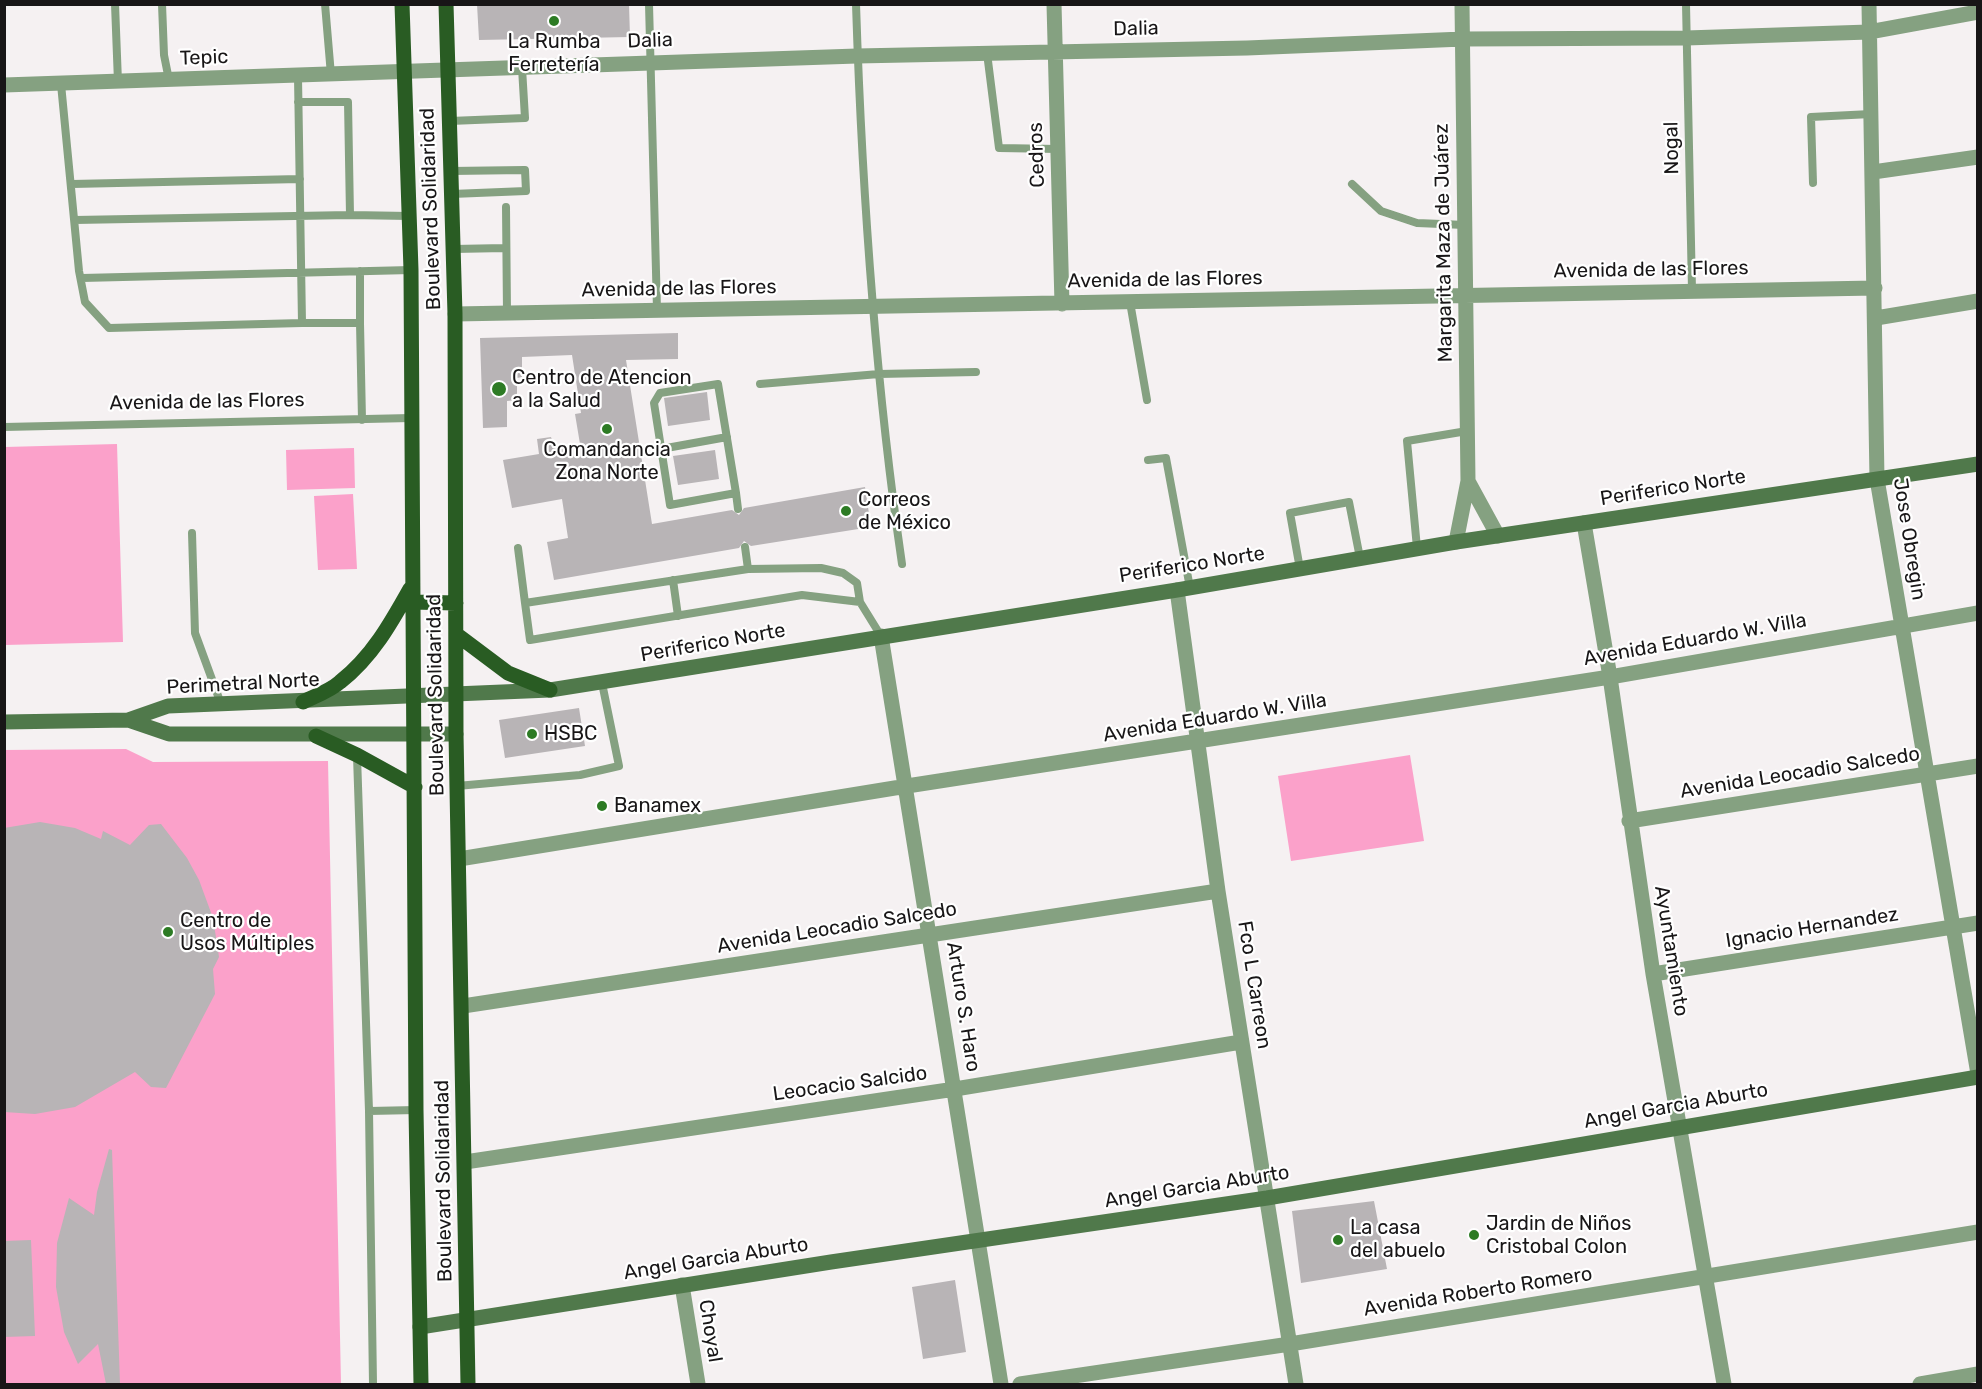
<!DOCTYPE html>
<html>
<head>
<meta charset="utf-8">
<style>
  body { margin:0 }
  #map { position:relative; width:1982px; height:1389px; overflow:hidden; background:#f5f1f2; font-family:Rubik,sans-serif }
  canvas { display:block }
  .frame { position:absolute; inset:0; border:6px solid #181617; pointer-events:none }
</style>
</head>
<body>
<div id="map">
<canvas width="1982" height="1389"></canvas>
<div class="frame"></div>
</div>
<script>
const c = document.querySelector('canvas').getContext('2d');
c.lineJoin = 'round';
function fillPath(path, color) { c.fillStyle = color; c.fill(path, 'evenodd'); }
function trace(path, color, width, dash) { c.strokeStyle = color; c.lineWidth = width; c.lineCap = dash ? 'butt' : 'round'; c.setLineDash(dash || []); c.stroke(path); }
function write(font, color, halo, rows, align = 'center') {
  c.font = font + ' Rubik,sans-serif'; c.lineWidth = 4.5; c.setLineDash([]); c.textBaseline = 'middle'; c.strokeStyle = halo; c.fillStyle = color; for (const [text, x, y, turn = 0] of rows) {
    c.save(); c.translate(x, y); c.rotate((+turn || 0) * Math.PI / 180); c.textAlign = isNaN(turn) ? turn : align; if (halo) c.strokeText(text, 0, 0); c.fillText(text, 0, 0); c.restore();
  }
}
fillPath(new Path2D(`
  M117 444 123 642 5 645V447Z
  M354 448 355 488 287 490 286 450Z
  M353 494 357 569 318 570 314 496Z
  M126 749 153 762 328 761 341 1384H5L4 750Z
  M1410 755 1424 841 1291 861 1278 776Z`), '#fba1ca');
fillPath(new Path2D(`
  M477 4H629L630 37 479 40Z
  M678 333V359L626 360 652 524 732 510 739 515 744 508 865 487 871 527 751 546 744 541 739 548 554 580 547 542 568 538 562 499 512 508 503 460 539 454 537 439 551 437 554 448 580 444 575 414 581 413 572 355 522 357V377L517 378V400L507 401V427L483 428 480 338Z
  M707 392 710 420 668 426 664 398Z
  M715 450 719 479 678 485 673 456Z
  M579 708 585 746 505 758 499 720Z
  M40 822 75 828 101 839 103 831 130 845 149 825 161 824 187 858 199 880 213 918 219 957 213 969 215 994 166 1088 151 1087 135 1072 75 1107 35 1114 4 1112V828Z
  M109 1149 112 1150 120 1384H106L98 1344 78 1364 64 1332 56 1287 57 1243 69 1198 94 1215 97 1192Z
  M1374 1201 1387 1269 1301 1283 1292 1211Z
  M31 1240 35 1336 4 1337V1241Z
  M955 1280 966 1352 923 1359 912 1287Z`), '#b8b4b6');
trace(new Path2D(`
  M115 4 118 82
  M162 4 164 55 169 80
  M325 4 331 75
  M649 4 657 310
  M856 4C862 191 875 379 902 564
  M1686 4 1692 290
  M987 53 999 148 1058 149
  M61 84 79 271 85 302 109 328 302 323 298 77
  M450 121 525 118 522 68
  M451 171 525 170 526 191 452 194
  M1813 183 1811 117 1871 114
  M72 184 300 179
  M1352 184 1381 211 1417 223 1465 225
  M506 207 507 313
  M350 215 409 216
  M75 220 350 215 348 102H298
  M454 249 505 248
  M82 278 411 270
  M1130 302 1147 400
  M302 323H360L362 420
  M360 323V271
  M760 384 879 374 976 372
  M4 427 411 418
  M661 449 727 437
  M1148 460 1166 458 1190 588
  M736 493 670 505 654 403 660 393 718 384 736 493 738 509
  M192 533 195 633 221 704
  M745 547 748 569
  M518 548 525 603
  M1417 548 1407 441 1467 431
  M1300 569 1290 513 1349 502 1360 558
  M673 580 678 616
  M860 602 802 595 530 640 525 603 748 569 821 568 843 573 857 583 860 602 881 636
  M357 756 369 1111 373 1384
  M457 786 580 775 619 766 602 683
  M369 1111 416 1110`), '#85a181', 8);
trace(new Path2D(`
  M1054 4 1062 304
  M1869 4 1877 479 1978 1074
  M4 85 857 56 1247 48 1463 39 1686 38 1869 32 1978 12
  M1873 172 1978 157
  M455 314 1875 288
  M1876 318 1978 301
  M1468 481 1498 536
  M1584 523 1610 677 1653 974 1724 1384
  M1456 542 1468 481 1462 4
  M1177 590 1218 891 1296 1384
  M881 636 1001 1384
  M1629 821 1978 766
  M459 859 907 786 1610 677 1978 613
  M1653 974 1978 923
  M463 1006 1218 891
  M465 1162 955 1089 1241 1042
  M682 1285 698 1384
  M1020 1384 1290 1344 1978 1232
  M1920 1384 1978 1374`), '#85a181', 15);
trace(new Path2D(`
  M128 720 169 734H456
  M4 722 128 720 168 706 550 690 1177 590 1456 542 1978 464
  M420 1327 831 1262 1267 1198 1978 1077`), '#50794b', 15);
trace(new Path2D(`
  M402 4 411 270 416 1110 421 1384
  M446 4 455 314 456 734 468 1384
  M411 602 456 603
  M456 634 508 673 550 690
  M303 702C315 696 330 691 340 682 372 657 391 623 410 589
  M316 736 357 755 415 787`), '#295c23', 15);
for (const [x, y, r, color] of [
  [554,21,6,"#2d7b24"],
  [499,389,8,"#2d7b24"],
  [607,429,6,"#2d7b24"],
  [846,511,6,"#2d7b24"],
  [532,734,6,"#2d7b24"],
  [602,806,6,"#2d7b24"],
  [168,932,6,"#2d7b24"],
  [1474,1235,6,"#2d7b24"],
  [1338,1240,6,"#2d7b24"]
]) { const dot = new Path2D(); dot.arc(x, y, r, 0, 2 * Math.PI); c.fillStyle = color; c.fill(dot); trace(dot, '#fff', 2); }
write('20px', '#181617', '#fff', [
  ["Dalia",1136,29,-1],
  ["Dalia",650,41,-2],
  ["Tepic",204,58,-2],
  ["Nogal",1672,148,-91],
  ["Cedros",1037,155,-92],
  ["Boulevard Solidaridad",431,209,-92],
  ["Margarita Maza de Juárez",1444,243,-91],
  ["Avenida de las Flores",1651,270,-1],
  ["Avenida de las Flores",1165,280,-1],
  ["Avenida de las Flores",679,289,-1],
  ["Avenida de las Flores",207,402,-1],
  ["Periferico Norte",1673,488,-9],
  ["Jose Obregin",1909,539,81],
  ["Periferico Norte",1192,565,-9],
  ["Avenida Eduardo W. Villa",1695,640,-10],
  ["Periferico Norte",713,643,-10],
  ["Perimetral Norte",243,684,-3],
  ["Boulevard Solidaridad",436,695,-91],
  ["Avenida Eduardo W. Villa",1215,718,-9],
  ["Avenida Leocadio Salcedo",1800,773,-9],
  ["Avenida Leocadio Salcedo",837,928,-9],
  ["Ignacio Hernandez",1812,928,-9],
  ["Ayuntamiento",1671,951,81],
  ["Fco L Carreon",1254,985,81],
  ["Arturo S. Haro",963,1007,81],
  ["Leocacio Salcido",850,1084,-8],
  ["Angel Garcia Aburto",1676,1106,-10],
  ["Boulevard Solidaridad",444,1181,-91],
  ["Angel Garcia Aburto",1197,1187,-9],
  ["Angel Garcia Aburto",716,1259,-9],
  ["Avenida Roberto Romero",1478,1292,-9],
  ["Choyal",710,1331,81]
]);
write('20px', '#181617', '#fff', [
  ["La Rumba",554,42,"center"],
  ["Ferretería",554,65,"center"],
  ["Centro de Atencion",512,378],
  ["a la Salud",512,401],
  ["Comandancia",607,450,"center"],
  ["Zona Norte",607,473,"center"],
  ["Correos",858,500],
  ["de México",858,523],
  ["HSBC",544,734],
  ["Banamex",614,806],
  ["Centro de",180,921],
  ["Usos Múltiples",180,944],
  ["Jardin de Niños",1486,1224],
  ["Cristobal Colon",1486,1247],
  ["La casa",1350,1228],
  ["del abuelo",1350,1251]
], 'left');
</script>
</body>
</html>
